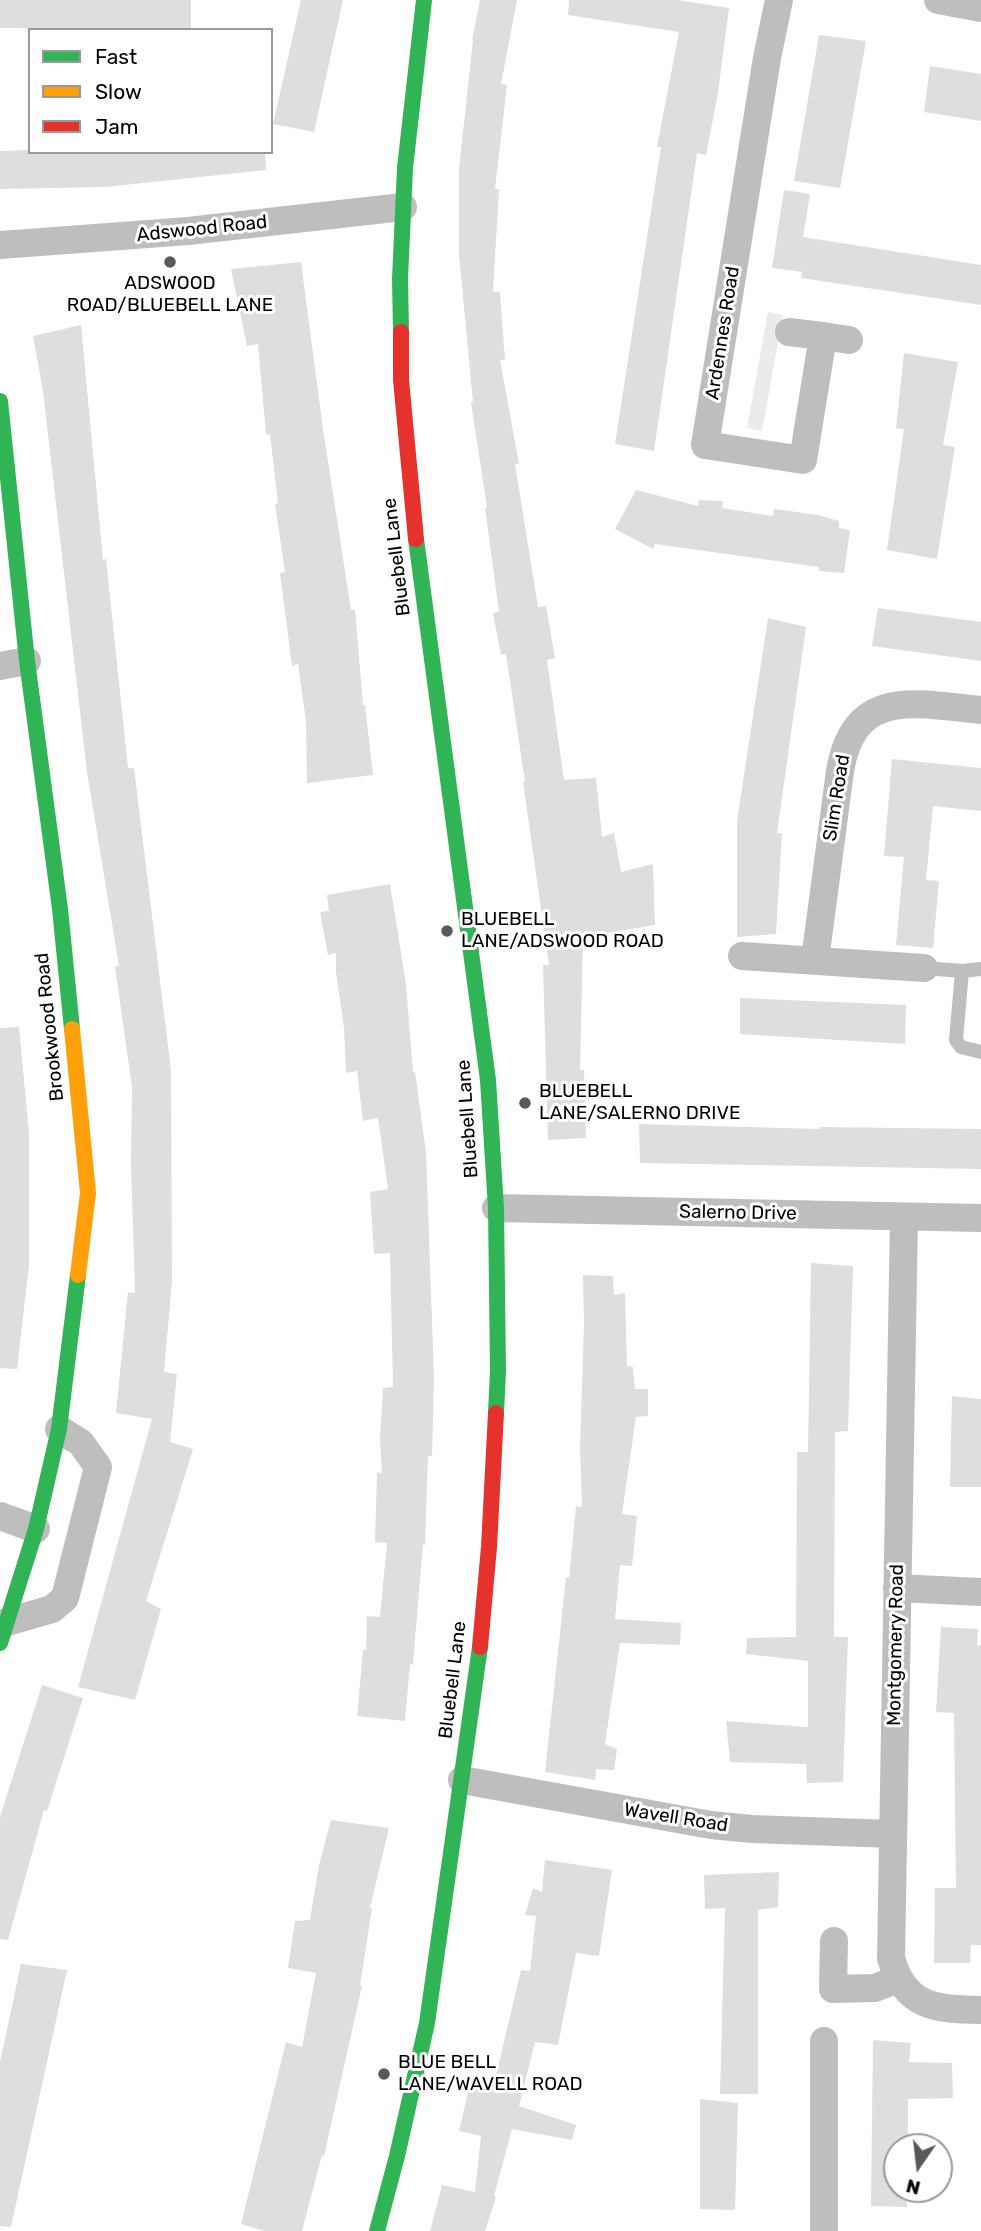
<!DOCTYPE html>
<html>
<head>
<meta charset="utf-8">
<style>
  body { margin:0 }
  #map { position:relative; width:981px; height:2231px; overflow:hidden; background:#fff; font-family:Rubik,sans-serif }
  canvas { display:block }
  .legend { position:absolute; left:28px; top:28px; width:245px; height:126px; box-sizing:border-box; background:#fff; border:2px solid #999; margin:0; padding:9px 12px; list-style:none; font-size:21px; color:#000 }
  .legend li { display:flex; align-items:center; gap:14px; height:35px }
  .legend b { width:35px; border:2px solid #999 }
  .north { position:absolute; left:883px; top:2133px; width:70px; height:70px; box-sizing:border-box; background:#fff; border:2px solid #999; border-radius:50%; rotate:194deg; font-size:19px; font-weight:700; line-height:28px; text-align:center; color:#000 }
  .north::after { content:''; display:block; margin:auto; width:24px; height:32px; background:#595959; clip-path:polygon(50% 0,100% 100%,50% 72%,0 100%) }
</style>
</head>
<body>
<div id="map">
<canvas width="981" height="2231"></canvas>
<ul class="legend">
<li><b style="height:9px;background:#30b455"></b>Fast</li>
<li><b style="height:9px;background:#ff9f0a"></b>Slow</li>
<li><b style="height:9px;background:#e5322d"></b>Jam</li>
</ul>
<div class="north">N</div>
</div>
<script>
const c = document.querySelector('canvas').getContext('2d');
c.lineJoin = 'round';
function fillPath(path, color) { c.fillStyle = color; c.fill(path, 'evenodd'); }
function trace(path, color, width, dash) { c.strokeStyle = color; c.lineWidth = width; c.lineCap = dash ? 'butt' : 'round'; c.setLineDash(dash || []); c.stroke(path); }
function write(font, color, halo, rows, align = 'center') {
  c.font = font + ' Rubik,sans-serif'; c.lineWidth = 6; c.setLineDash([]); c.textBaseline = 'middle'; c.strokeStyle = halo; c.fillStyle = color; for (const [text, x, y, turn = 0] of rows) {
    c.save(); c.translate(x, y); c.rotate((+turn || 0) * Math.PI / 180); c.textAlign = isNaN(turn) ? turn : align; if (halo) c.strokeText(text, 0, 0); c.fillText(text, 0, 0); c.restore();
  }
}
fillPath(new Path2D(`
  M768 312 783 315 762 431 747 428Z`), '#ebebeb');
fillPath(new Path2D(`
  M0 0H191V30L0 28Z
  M301 0H343L314 132 273 124Z
  M480 0H517L501 84 507 85 495 189H499L493 292H500L505 360H500L519 464H515L538 607 546 606 555 658 547 660 564 780 596 778 602 837 614 833 621 872 653 864 655 925 583 937 580 1070H584L586 1138 548 1140 543 965H549L523 782H525L506 654 501 655 493 613 499 612 485 508 487 507 471 403 473 402 459 255V169L473 40H472Z
  M569 0H677L729 8 718 93 706 155 697 153 654 451 615 444 661 147H657L679 32 568 15Z
  M819 35 866 41 840 188 794 181Z
  M930 66 981 74V121L924 112Z
  M30 150V152H265L266 170 105 187 0 189V151Z
  M784 190 810 194 803 237 981 265V305L801 278 802 272 772 268Z
  M301 262 323 429 351 610H355L363 705H365L373 775 307 783 306 721 298 664 292 666 280 573 285 572 275 504 278 503 270 434 266 435 258 344 247 346 231 269Z
  M81 325 103 560 106 559 128 768H134L171 1071 172 1281 164 1372 177 1374 170 1442 193 1449 146 1601 161 1609 135 1700 78 1687 152 1419 116 1413 128 1292 135 1293 131 1165 132 1087 115 967 119 966 87 772 43 391 33 336Z
  M904 353 958 362 943 445 955 447 937 559 887 550 904 429 896 428Z
  M636 490 698 506 699 500 723 501 722 508 773 516 774 509 818 515 839 521V528L850 530 844 573 819 571V567L655 544 653 549 615 529Z
  M878 608 981 622V661L872 646Z
  M768 618 806 627 777 833H782L776 934 737 937V821Z
  M892 759 981 768V811L933 806 926 880 939 881 933 948 896 945 904 857 884 856Z
  M390 884 406 984 413 1072H415L426 1152 434 1377 432 1456H428L425 1545 423 1544 413 1664H410L405 1721 357 1716 363 1650H366L367 1616 380 1617 387 1543 375 1542 377 1472 382 1473 380 1439 383 1388 393 1387 390 1253 374 1254 370 1192 388 1189 378 1118 363 1121 357 1071 346 1073 344 1028 336 972V953L328 955 320 912 329 911 327 895Z
  M740 998 906 1005 905 1044 740 1034Z
  M19 1027 29 1133V1265L17 1369 0 1368V1028Z
  M639 1124 820 1129V1127L981 1129V1169L640 1163Z
  M811 1263 853 1266 848 1431 835 1432 834 1637H848L843 1782 807 1783 806 1764 730 1762 726 1721 808 1727V1661L746 1654 747 1638 796 1637 797 1452H808Z
  M583 1275 613 1276 614 1295 625 1293 627 1366 633 1367 635 1389H648V1416L636 1417 622 1514 637 1516 632 1566 620 1565 615 1619 681 1623 680 1645 620 1643 605 1744 617 1749 614 1770 596 1769 595 1780 545 1772 566 1577 569 1578 576 1506 582 1507 580 1448 584 1324Z
  M952 1396 981 1399V1487H950Z
  M941 1627 978 1629 977 1646 981 1645V1945H971L970 1963H934L935 1888H956L954 1713 936 1712Z
  M42 1685 83 1698 47 1811 44 1810 8 1940 0 1939V1817Z
  M331 1820 389 1828 370 1908H372L360 1986H362L324 2156 322 2155 302 2231H264L241 2224 286 2042 302 2047 316 1973 288 1968 295 1921 310 1920 319 1865Z
  M545 1860 612 1870 599 1956 576 1953 558 2045 535 2042 519 2106 576 2125 572 2140 512 2129 494 2196 496 2197 485 2231H430L442 2185 475 2192 481 2136 459 2131 471 2080 493 2088 521 1970 530 1971 536 1916 525 1915 533 1888 542 1892Z
  M779 1872 778 1907 758 1910V2094H720L725 1908 705 1909 704 1875Z
  M21 1964 67 1970 11 2227 0 2226V2062Z
  M873 2040 911 2043 909 2062 952 2063 953 2098 908 2099V2147H897V2189H907V2207L871 2206Z
  M700 2099 738 2103 735 2210 700 2209Z`), '#dedede');
trace(new Path2D(`
  M924 968 962 971
  M981 969 962 971 956 1040 961 1047 981 1052`), '#bebebe', 14);
trace(new Path2D(`
  M779 0 767 58 705 445 803 460 823 336 789 332
  M938 0 981 8
  M0 245 188 231 403 207
  M823 336 849 340
  M0 666 27 661
  M742 956 924 968
  M815 960 840 771C854 686 916 704 981 710
  M496 1208 981 1218
  M904 1217 891 1958C905 2008 936 2009 981 2010
  M0 1516 36 1529
  M897 1588 981 1592
  M7 1622 52 1609 65 1598 98 1467 81 1443 59 1429
  M462 1780 711 1825 752 1829 892 1834
  M834 1941 833 1989 875 1988 898 1979
  M824 2041V2231`), '#bebebe', 28);
trace(new Path2D(`
  M401 332 400 279 405 168 424 0
  M0 401 27 661 60 909 72 1029
  M416 539 488 1080 496 1208 498 1371 496 1413
  M0 1643 36 1529 59 1429 78 1275
  M377 2231 397 2156 427 2023 480 1647`), '#30b455', 16);
trace(new Path2D(`
  M72 1029 88 1193 78 1275`), '#ff9f0a', 16);
trace(new Path2D(`
  M401 332V380L416 539
  M480 1647 489 1547 496 1413`), '#e5322d', 16);
for (const [x, y, r, color] of [
  [170,262,7,"#595959"],
  [447,931,7,"#595959"],
  [525,1103,7,"#595959"],
  [384,2074,7,"#595959"]
]) { const dot = new Path2D(); dot.arc(x, y, r, 0, 2 * Math.PI); c.fillStyle = color; c.fill(dot); trace(dot, '#fff', 2.5); }
write('19px', '#000', '#fff', [
  ["Adswood Road",202,229,-6],
  ["Ardennes Road",723,333,-81],
  ["Bluebell Lane",397,557,-97],
  ["Slim Road",837,798,-81],
  ["Brookwood Road",50,1027,-96],
  ["Bluebell Lane",468,1119,-94],
  ["Salerno Drive",738,1213,1],
  ["Montgomery Road",896,1645,-89],
  ["Bluebell Lane",453,1680,-83],
  ["Wavell Road",676,1818,9]
]);
write('19px', '#000', '#fff', [
  ["ADSWOOD",170,284,"center"],
  ["ROAD/BLUEBELL LANE",170,306,"center"],
  ["BLUEBELL",461,920],
  ["LANE/ADSWOOD ROAD",461,942],
  ["BLUEBELL",539,1092],
  ["LANE/SALERNO DRIVE",539,1114],
  ["BLUE BELL",398,2063],
  ["LANE/WAVELL ROAD",398,2085]
], 'left');
</script>
</body>
</html>
